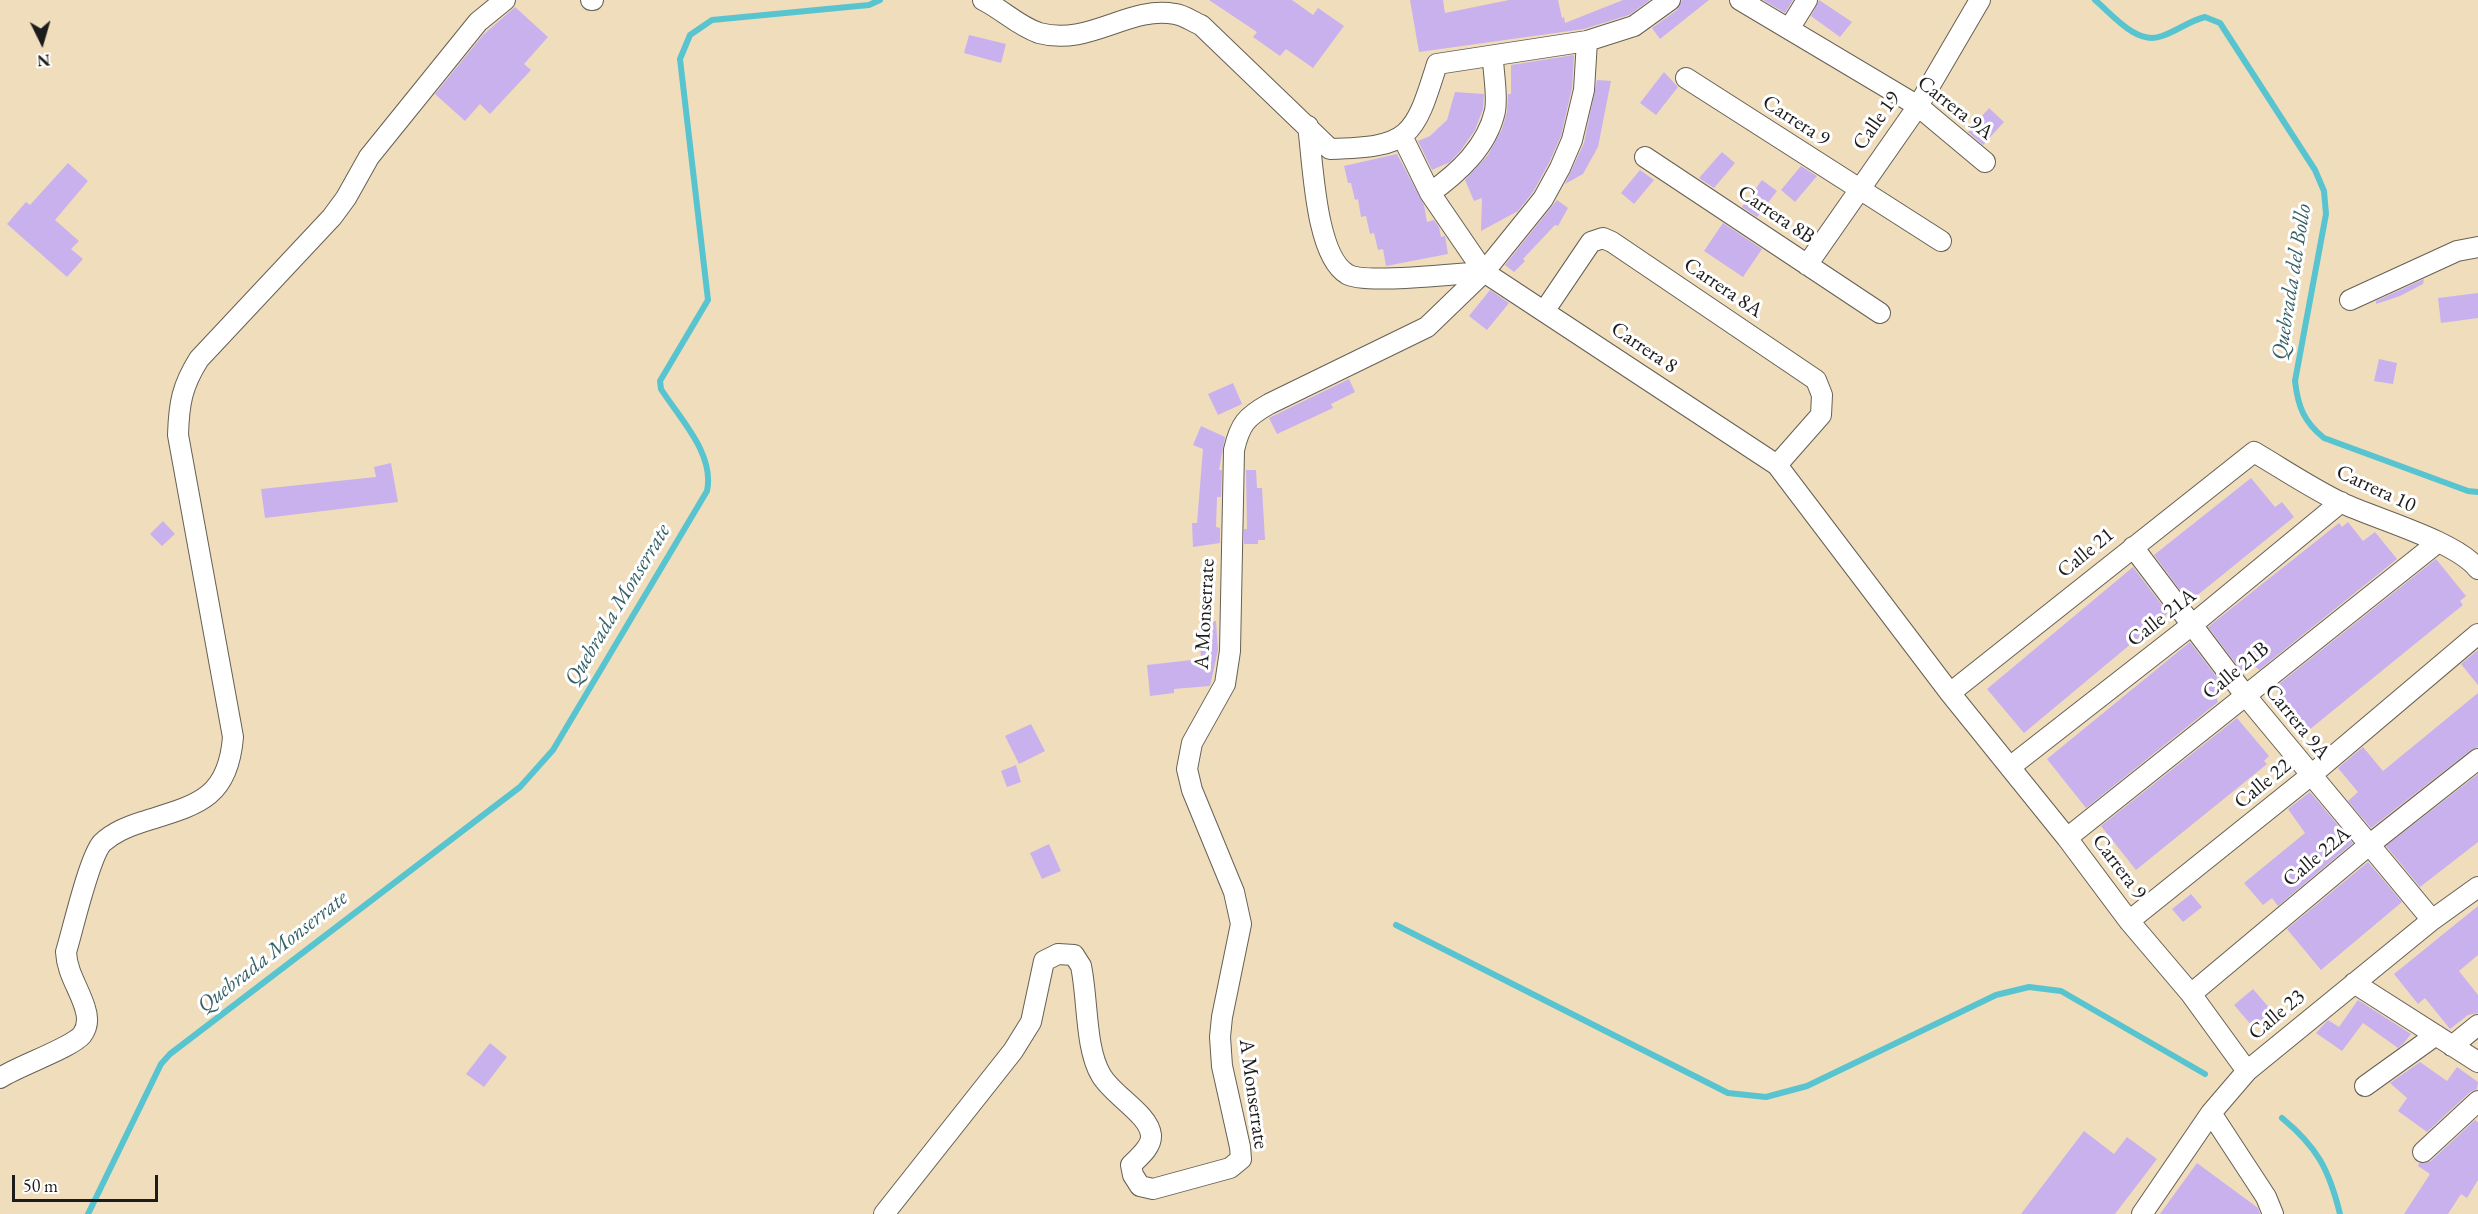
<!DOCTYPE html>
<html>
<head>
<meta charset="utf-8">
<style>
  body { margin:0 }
  #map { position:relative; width:2478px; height:1214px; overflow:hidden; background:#f0ddbc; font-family:"EB Garamond",serif }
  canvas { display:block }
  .north { position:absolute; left:12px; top:12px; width:60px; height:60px; -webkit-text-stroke:4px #fff; paint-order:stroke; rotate:175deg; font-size:16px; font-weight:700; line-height:24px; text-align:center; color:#1c1c1c }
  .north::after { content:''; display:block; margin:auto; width:21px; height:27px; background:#1c1c1c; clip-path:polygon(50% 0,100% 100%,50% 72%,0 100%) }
  .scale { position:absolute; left:12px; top:1175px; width:146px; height:27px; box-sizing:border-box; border:3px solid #1c1c1c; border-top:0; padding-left:8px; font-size:18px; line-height:21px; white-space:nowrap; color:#1c1c1c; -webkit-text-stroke:4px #fff; paint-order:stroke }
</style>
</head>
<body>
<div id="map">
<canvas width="2478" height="1214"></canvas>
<div class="north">N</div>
<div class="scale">50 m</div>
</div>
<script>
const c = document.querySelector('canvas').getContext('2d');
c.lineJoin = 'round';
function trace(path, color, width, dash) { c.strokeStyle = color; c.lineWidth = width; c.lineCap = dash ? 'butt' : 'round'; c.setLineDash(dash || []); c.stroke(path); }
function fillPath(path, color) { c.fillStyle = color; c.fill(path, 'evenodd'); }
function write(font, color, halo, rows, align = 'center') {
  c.font = font + ' "EB Garamond",serif'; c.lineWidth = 6; c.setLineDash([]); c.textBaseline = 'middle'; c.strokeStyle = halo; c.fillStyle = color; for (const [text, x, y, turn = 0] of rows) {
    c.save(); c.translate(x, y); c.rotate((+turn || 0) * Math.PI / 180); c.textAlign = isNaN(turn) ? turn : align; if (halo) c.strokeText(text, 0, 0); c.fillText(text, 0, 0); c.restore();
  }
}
trace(new Path2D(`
  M2095 0C2113 15 2137 46 2162 36 2177 31 2189 21 2205 17L2220 23 2315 170 2324 191 2326 214 2295 381C2298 407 2304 422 2324 438L2468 491 2478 492
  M1396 925 1728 1093 1766 1097 1807 1086 1996 995 2029 987 2061 991 2205 1074
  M2282 1118C2317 1147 2329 1169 2340 1214
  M88 1214 161 1064 170 1054 520 787 553 750 707 491C715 454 680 419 661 389L660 381 708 300 680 59 690 35 712 20 869 5 880 0`), '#57c4d0', 6);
fillPath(new Path2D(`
  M1209 0H1292L1313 15 1318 8 1344 26 1313 68 1286 49 1280 56 1253 37 1257 32Z
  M1410 0H1443L1445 13 1509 0H1558L1562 18 1564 17 1565 23 1623 0H1650L1629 15 1584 29 1419 52Z
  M1682 0H1709L1660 39 1652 28 1677 10Z
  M1763 0H1793L1785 13Z
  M1819 0 1852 22 1840 37 1811 16Z
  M515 7 548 37 524 64 531 70 490 114 480 104 465 121 435 94 483 35Z
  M969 35 1006 44 1001 63 964 53Z
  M1574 55 1572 88 1561 136 1549 163 1533 192 1518 211 1481 231 1482 198 1474 201 1465 180 1488 155 1502 129 1507 112 1508 94H1511V65Z
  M1664 72 1678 87 1656 115 1640 103Z
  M1597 80 1611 81 1598 147 1583 174 1565 184 1584 143Z
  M1455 92 1484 94 1483 109 1475 130 1461 150 1450 162 1432 170 1418 141 1430 136 1447 120Z
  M1989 108 2004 122 1983 145 1968 132Z
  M1722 152 1735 163 1714 188 1699 178Z
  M1397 154 1424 205 1427 222 1434 220 1439 227 1441 237 1445 236 1448 254 1386 266 1383 249 1378 250 1374 233 1370 234 1366 216 1361 217 1358 199 1355 200 1351 183H1348L1344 166Z
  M68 163 88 181 55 220 79 241 71 249 83 259 67 277 7 224 26 202 30 205Z
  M1801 166 1817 176 1795 202 1781 190Z
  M1640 170 1654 180 1634 204 1621 193Z
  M1762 180 1777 191 1757 217 1742 207Z
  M1557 200 1568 208 1558 226 1555 225 1523 259 1525 261 1514 272 1505 265Z
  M1723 223 1762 249 1743 277 1704 251Z
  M2424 279 2423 284 2400 296 2376 304V301Z
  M1490 290 1509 303 1487 330 1469 316Z
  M2478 293V318L2441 323 2438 298Z
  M2379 359 2397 363 2393 384 2374 381Z
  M1349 379 1355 392 1331 404 1333 408 1277 434 1269 418Z
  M1233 383 1242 404 1218 415 1208 394Z
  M1201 426 1225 437 1219 470H1222L1221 497H1217L1216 527 1220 528V543L1193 547 1192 523H1197L1203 449 1193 445Z
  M391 463 398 502 265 518 261 489 376 477 374 467Z
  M1246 470H1256L1257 488H1262L1265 540H1258V544H1244V529H1247Z
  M2251 478 2275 507 2282 502 2294 517 2189 602 2154 555Z
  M163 521 175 534 162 546 150 534Z
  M2348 522 2363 541 2375 532 2397 559 2259 670 2254 665 2243 673 2208 627 2339 523 2342 527Z
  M2436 559 2466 596 2460 601 2463 605 2309 730 2274 688Z
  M2133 567 2168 613 2024 733 1987 689Z
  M1216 621 1218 650 1210 686 1174 689V693L1150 696 1147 665 1201 659 1199 622Z
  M2190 642 2225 688 2216 696 2218 702 2086 808 2047 759Z
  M2478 650V685L2461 664Z
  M2478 693V747L2471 750 2371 828 2348 801 2358 792 2338 768 2363 747 2383 771Z
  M2237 718 2269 756 2264 761 2267 764 2136 870 2101 826Z
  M1031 724 1045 751 1019 764 1005 736Z
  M1016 765 1021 782 1007 787 1001 771Z
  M2478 774V842L2420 887 2386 846Z
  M2310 792 2353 843 2278 906 2272 898 2263 905 2244 883 2305 833 2288 809Z
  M1049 844 1061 871 1042 879 1030 853Z
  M2368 862 2402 902 2321 970 2287 929Z
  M2191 894 2202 907 2183 922 2172 909Z
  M2478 906V955L2459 971 2478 995V1013L2468 1015 2450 1029 2425 998 2418 1004 2394 974Z
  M2253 989 2272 1011 2253 1027 2234 1005Z
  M2358 1000 2411 1034 2404 1043 2398 1048 2363 1023 2342 1051 2316 1033 2328 1020 2339 1027Z
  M490 1043 507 1057 484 1087 466 1074Z
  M2420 1062 2447 1081 2457 1067 2478 1082 2477 1089 2470 1092 2427 1132 2398 1111 2407 1098 2390 1083Z
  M2475 1120 2478 1122V1180L2467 1198 2461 1194 2448 1214H2404L2430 1174 2418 1166 2419 1163 2431 1161Z
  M2084 1131 2114 1154 2127 1137 2157 1159 2115 1214H2021Z
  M2197 1163 2258 1208 2260 1214H2160Z`), '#c9b1ee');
const street = new Path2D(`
  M591 0H593
  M983 0C1003 10 1018 26 1039 33 1089 47 1129 5 1175 14 1184 15 1193 22 1201 25L1330 149C1410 147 1414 138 1437 64L1587 41 1634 26 1670 0
  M1740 0 1918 106 1985 162
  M1789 29 1807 0
  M1686 78 1941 241
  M1308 126C1313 161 1315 255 1347 274 1364 285 1460 273 1484 272
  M1403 138 1430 193 1484 272 1777 465 1950 693 2067 838 2129 921 2191 994 2247 1071
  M1645 157 1880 313
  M1430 193C1458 173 1487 147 1495 111 1498 95 1493 73 1493 56
  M1807 265 1918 106 1980 0
  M2350 300 2457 251 2478 247
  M1545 310 1591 242 1603 238 1612 242 1816 380 1822 395 1821 415 1777 465
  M2133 547 2245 695 2432 920
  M1950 693 2254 452C2283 469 2311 488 2342 503 2376 519 2456 541 2478 569
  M2010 767 2193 624 2341 502
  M2067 838 2437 543
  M2129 921 2310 776 2478 634
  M2354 983 2478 1062
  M2191 994 2369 845 2478 759
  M2452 1046 2478 1025
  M0 1078C18 1066 71 1048 82 1035 88 1027 88 1017 85 1008 79 988 67 973 66 952 73 929 89 858 102 843 114 832 127 827 142 822 196 805 228 800 233 737L178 435C179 403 182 386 199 359L332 217 346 198 369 157 478 22 505 0
  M2365 1086 2436 1035
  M2211 1113 2266 1197 2273 1214
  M2423 1152 2478 1101
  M884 1214 1013 1051 1031 1022 1044 961 1058 954 1074 955 1081 966C1088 999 1085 1048 1101 1075 1112 1095 1149 1114 1151 1135 1152 1147 1139 1157 1131 1165L1133 1175 1140 1186 1153 1189 1230 1168 1241 1159 1240 1147 1222 1066 1220 1037 1222 1017 1241 924 1234 892 1192 790 1187 769 1192 743 1225 684 1230 651 1234 450C1240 424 1246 417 1269 404L1427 327 1484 272 1543 199 1560 168 1572 140 1584 90 1587 41
  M2142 1214 2211 1113 2247 1071 2432 920 2478 887`);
trace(street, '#666054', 22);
trace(street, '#fff', 20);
write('21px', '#1c1c1c', '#fff', [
  ["Carrera 9A",1955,108,38],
  ["Carrera 9",1796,121,33],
  ["Calle 19",1877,121,-55],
  ["Carrera 8B",1776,215,34],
  ["Carrera 8A",1723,288,34],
  ["Carrera 8",1644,348,34],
  ["Carrera 10",2376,489,25],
  ["Calle 21",2086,553,-39],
  ["A Monserrate",1205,614,-87],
  ["Calle 21A",2162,618,-38],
  ["Calle 21B",2236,671,-39],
  ["Carrera 9A",2297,722,51],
  ["Calle 22",2263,784,-39],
  ["Calle 22A",2317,857,-40],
  ["Carrera 9",2119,867,53],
  ["Calle 23",2277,1015,-40],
  ["A Monserrate",1253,1094,82]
]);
write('italic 22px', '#345f64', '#fff', [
  ["Quebrada del Bollo",2292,282,-81],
  ["Quebrada Monserrate",618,605,-59],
  ["Quebrada Monserrate",273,952,-38]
]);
</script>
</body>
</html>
